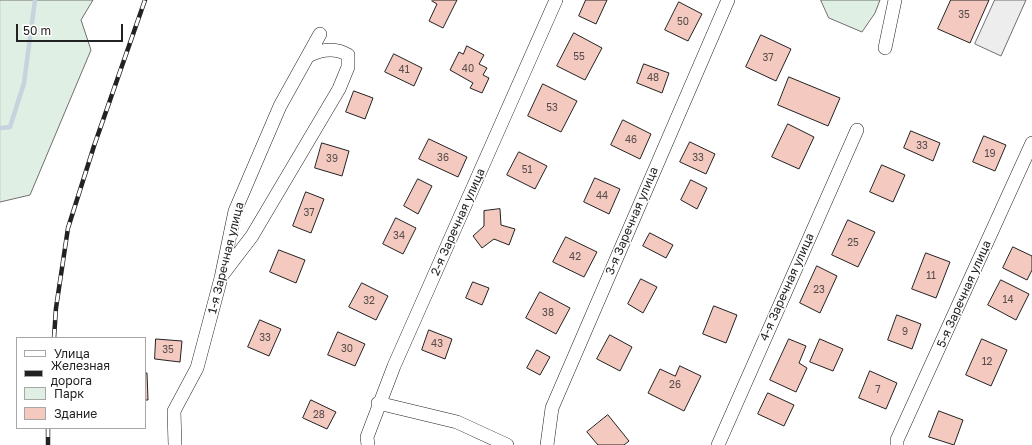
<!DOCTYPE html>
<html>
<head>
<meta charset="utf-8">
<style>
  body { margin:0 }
  #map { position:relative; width:1032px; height:445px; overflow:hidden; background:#fff; font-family:"Golos Text",sans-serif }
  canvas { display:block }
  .legend { position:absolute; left:16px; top:337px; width:130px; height:92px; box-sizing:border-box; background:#fff; border:1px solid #a7a7a7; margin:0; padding:5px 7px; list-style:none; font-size:12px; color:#222 }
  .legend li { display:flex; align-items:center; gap:8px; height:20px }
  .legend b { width:20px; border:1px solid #a7a7a7 }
  .scale { position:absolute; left:16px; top:24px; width:107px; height:18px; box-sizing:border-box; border:2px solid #222; border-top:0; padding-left:5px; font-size:12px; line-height:14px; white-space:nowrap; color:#222; -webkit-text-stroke:3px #fff; paint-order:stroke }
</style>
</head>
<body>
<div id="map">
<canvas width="1032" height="445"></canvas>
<ul class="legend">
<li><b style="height:5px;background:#fff"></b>Улица</li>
<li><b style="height:5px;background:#222"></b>Железная дорога</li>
<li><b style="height:11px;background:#e0efe3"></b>Парк</li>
<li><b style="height:11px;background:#f3c9c0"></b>Здание</li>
</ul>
<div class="scale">50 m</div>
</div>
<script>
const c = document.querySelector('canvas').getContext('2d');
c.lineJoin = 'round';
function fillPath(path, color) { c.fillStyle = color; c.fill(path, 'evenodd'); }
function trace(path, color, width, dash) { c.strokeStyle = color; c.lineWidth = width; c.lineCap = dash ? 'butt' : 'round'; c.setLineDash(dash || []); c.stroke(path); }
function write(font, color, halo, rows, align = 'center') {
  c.font = font + ' "Golos Text",sans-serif'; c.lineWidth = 3; c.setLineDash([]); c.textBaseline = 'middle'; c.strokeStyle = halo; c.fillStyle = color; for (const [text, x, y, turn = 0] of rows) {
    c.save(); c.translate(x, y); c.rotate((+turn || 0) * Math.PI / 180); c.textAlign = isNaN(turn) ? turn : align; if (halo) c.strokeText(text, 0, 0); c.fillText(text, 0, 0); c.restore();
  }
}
const green = new Path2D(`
  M0 0H93L81 20 91 50 30 195 0 202Z
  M821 0H880L875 13 862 32 829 18Z`);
fillPath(green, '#e0efe3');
trace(green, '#6f6f6f', 1);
const parking = new Path2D(`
  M995 0H1026L1001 56 975 44Z`);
fillPath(parking, '#ededed');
trace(parking, '#6f6f6f', 1);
trace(new Path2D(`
  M0 128 10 127 24 83 35 0`), '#c7d3dd', 4.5);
const building = new Path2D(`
  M433 0H457L443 28 429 21 437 4 432 1Z
  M586 0H607L596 24 579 16Z
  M951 0H989L970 43 938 29Z
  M679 2 702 14 688 41 665 30Z
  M574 33 602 48 585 80 557 66Z
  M761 35 791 49 776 81 746 67Z
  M467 46 484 55 479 64 487 68 483 75 489 78 482 93 470 88 473 83 450 70 459 52 463 54Z
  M394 54 422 68 414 86 385 72Z
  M644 64 669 73 662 93 637 83Z
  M789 77 840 98 828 126 778 105Z
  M543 84 577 101 561 132 528 116Z
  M354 91 373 98 365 119 346 112Z
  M623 120 651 134 640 159 611 145Z
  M788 124 814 137 799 169 772 157Z
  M911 131 940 143 933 161 904 148Z
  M984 136 1006 145 995 171 973 162Z
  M429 139 467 157 458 177 419 159Z
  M690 142 715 154 706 174 680 162Z
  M322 143 349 151 342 176 315 168Z
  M519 152 547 166 535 189 507 175Z
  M882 165 905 175 893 202 870 192Z
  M595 178 620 189 609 214 584 202Z
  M418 179 432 186 418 214 404 206Z
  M691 180 707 188 697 209 681 200Z
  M306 192 324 199 311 233 293 226Z
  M500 209 501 225 515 229 509 245 494 239 482 248 473 236 484 226V211Z
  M396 218 416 228 403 254 383 244Z
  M848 220 875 232 858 267 832 255Z
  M650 233 673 245 666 258 643 246Z
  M566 237 597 252 584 277 553 262Z
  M1013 247 1032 256V270L1027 280 1003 268Z
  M279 250 305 260 296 283 270 272Z
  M926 253 950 262 936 298 912 289Z
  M817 266 837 276 820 313 800 303Z
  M641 279 657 287 643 313 628 304Z
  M1001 280 1029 294 1016 320 988 305Z
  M473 282 489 288 482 305 466 298Z
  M362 283 388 296 376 320 349 307Z
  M540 292 570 308 556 334 526 318Z
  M714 306 737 315 726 343 703 334Z
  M897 315 921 324 912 349 888 340Z
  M260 320 281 329 269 356 248 347Z
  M429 330 452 339 445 359 422 350Z
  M338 332 365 344 355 366 328 355Z
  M610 335 632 347 620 371 597 359Z
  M156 339 182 341 180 362 155 359Z
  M789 339 806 346 799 363 807 368 796 392 770 380Z
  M820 339 843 349 833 371 810 362Z
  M982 339 1007 350 991 386 966 375Z
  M537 350 550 357 540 375 527 368Z
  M680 366 701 376 684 411 648 393 660 369 675 376Z
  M870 371 897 383 886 409 859 398Z
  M145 373H147L148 400H145Z
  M768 393 794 405 784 426 758 414Z
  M311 400 336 412 327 429 303 418Z
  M939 411 963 420 954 445 929 437Z
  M608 415 629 441 624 445H598L587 432Z`);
fillPath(building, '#f3c9c0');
trace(building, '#222', 1);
const street = new Path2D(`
  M885 48 895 0
  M223 274 252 236 339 89 348 67V55C335 47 320 50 308 56
  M378 403 457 422 507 445
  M175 445 174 411 197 368 221 278 235 211 280 106 320 34
  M368 445 367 437 394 366 556 0
  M547 445 552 408 728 0
  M718 445 857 130
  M897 445V440L1032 143`);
trace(street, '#222', 14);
trace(street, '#fff', 13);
const rail = new Path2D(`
  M54 338 56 308 68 228 94 146 145 0
  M48 428V445`);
trace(rail, '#222', 4.5);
trace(rail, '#fff', 3, [9]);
write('10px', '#564c4a', null, [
  ["35",964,15],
  ["50",683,22],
  ["55",579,57],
  ["37",768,58],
  ["40",468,69],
  ["41",404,70],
  ["48",653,78],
  ["53",552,108],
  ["46",631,140],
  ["33",922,146],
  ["19",990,154],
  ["36",443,158],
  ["33",698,158],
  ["39",332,159],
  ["51",527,170],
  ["44",602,196],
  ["37",309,213],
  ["34",399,236],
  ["25",853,243],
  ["42",575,257],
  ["11",931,276],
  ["23",819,290],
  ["14",1008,300],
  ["32",369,301],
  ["38",548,313],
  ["9",905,332],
  ["33",265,338],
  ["43",437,344],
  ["30",347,349],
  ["35",168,350],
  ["12",987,362],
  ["26",675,385],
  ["7",878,390],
  ["28",319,415]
]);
write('12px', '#222', '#fff', [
  ["3-я Заречная улица",632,221,-67],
  ["2-я Заречная улица",458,222,-66],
  ["1-я Заречная улица",226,258,-76],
  ["4-я Заречная улица",787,287,-66],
  ["5-я Заречная улица",964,294,-66]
]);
</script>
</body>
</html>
